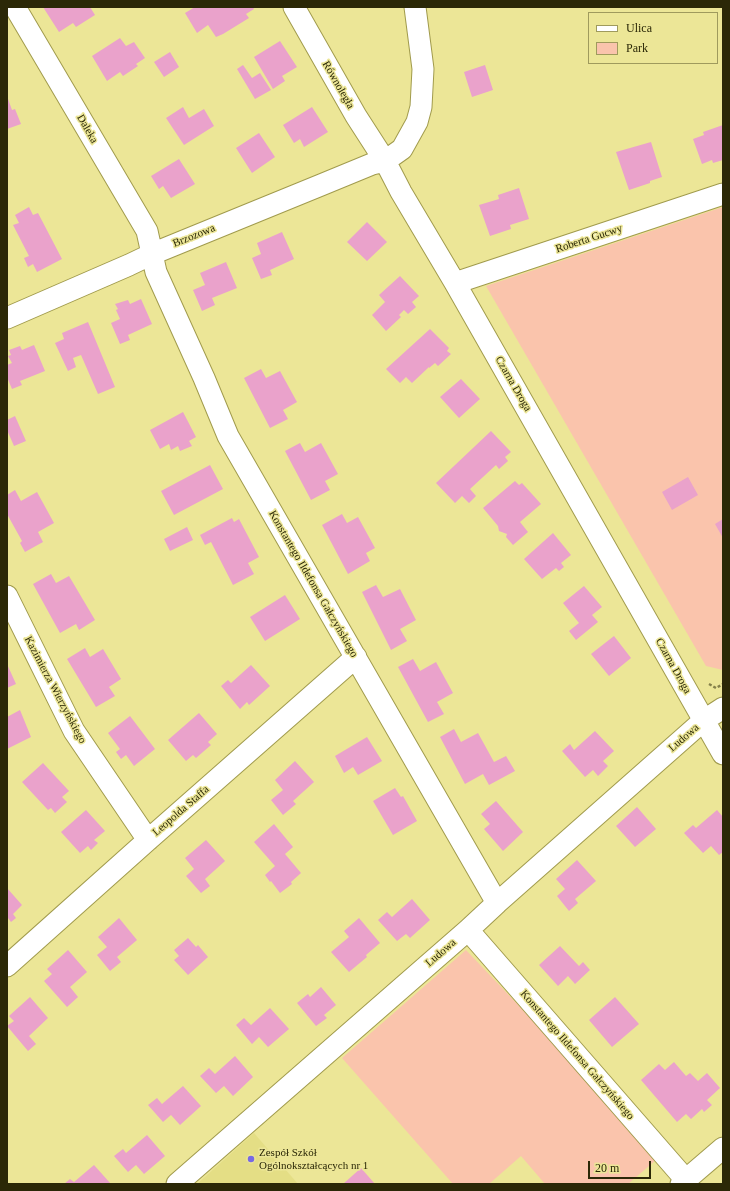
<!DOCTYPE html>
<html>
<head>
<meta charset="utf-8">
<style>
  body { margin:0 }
  #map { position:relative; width:730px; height:1191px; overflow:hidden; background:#ece697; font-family:Georgia,serif }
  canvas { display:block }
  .frame { position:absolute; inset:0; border:8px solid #2b2807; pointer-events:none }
  .legend { position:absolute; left:588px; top:12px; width:130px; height:52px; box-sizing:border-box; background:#ece697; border:1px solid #9f9a5d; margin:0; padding:5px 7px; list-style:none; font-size:12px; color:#2b2807 }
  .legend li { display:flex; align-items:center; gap:8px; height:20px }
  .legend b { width:20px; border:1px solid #9f9a5d }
  .scale { position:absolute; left:588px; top:1161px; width:63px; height:18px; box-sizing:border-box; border:2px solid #2b2807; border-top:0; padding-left:5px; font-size:12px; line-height:14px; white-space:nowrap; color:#2b2807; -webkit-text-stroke:3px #ece697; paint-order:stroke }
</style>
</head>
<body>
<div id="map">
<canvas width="730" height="1191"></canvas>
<div class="frame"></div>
<ul class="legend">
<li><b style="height:5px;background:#fff"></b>Ulica</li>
<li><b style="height:11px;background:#fac4ac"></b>Park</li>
</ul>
<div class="scale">20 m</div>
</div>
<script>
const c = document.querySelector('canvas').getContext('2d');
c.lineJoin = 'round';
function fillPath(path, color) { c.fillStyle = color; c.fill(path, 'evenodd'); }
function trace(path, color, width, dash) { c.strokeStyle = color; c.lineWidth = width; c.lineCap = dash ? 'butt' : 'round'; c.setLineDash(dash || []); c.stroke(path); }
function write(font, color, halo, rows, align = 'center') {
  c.font = font + ' Georgia,serif'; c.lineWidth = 3; c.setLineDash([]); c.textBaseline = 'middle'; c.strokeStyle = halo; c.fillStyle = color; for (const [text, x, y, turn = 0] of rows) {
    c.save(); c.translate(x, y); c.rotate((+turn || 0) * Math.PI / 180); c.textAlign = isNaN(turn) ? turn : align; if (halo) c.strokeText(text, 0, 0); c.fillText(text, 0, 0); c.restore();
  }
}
fillPath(new Path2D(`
  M254 1133 298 1184H197Z`), '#e4de85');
fillPath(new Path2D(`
  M723 207V670L706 666 486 286Z
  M466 950 524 1011 656 1160 628 1184H545L521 1156 489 1184H453L342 1058Z`), '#fac4ac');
fillPath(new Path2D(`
  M43 7H90L95 15 76 27 73 23 59 32Z
  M195 7H253L254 9 246 14 249 18 223 34 216 37 208 25 197 33 185 13Z
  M120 38 126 46 134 42 145 58 136 64 138 66 123 76 120 72 107 81 92 56Z
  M280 41 297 67 282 76 285 81 273 89 254 57Z
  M170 52 179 67 164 77 154 62Z
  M243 65 252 78 260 73 271 90 255 99 237 69Z
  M485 65 493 90 472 97 464 72Z
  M7 96 12 110 15 109 21 124 7 129Z
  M183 107 189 118 204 109 214 126 184 145 166 118Z
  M312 107 328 132 304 147 300 139 294 143 283 125Z
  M723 125V160L713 163 712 160 702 164 693 139 704 135 703 132Z
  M259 133 275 157 252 173 236 148Z
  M651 142 662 177 650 181V183L629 190 616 152Z
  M179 159 195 184 171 198 163 186 159 189 151 176Z
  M519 188 529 219 510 225 511 229 490 236 479 205 499 199 498 195Z
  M29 207 33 215 38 213 62 259 37 272 33 264 28 267 24 258 29 256 13 225 19 223 15 215Z
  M367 222 387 242 367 261 347 242Z
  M282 232 294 259 270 270 272 275 261 279 252 258 261 254 257 243Z
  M226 262 237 288 212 298 215 305 202 311 193 290 205 285 200 273Z
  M400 276 419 296 412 302 416 307 408 314 404 310 399 315 401 317 386 331 372 315 385 302 379 295Z
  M141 299 152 324 128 335 130 340 120 344 111 323 120 319 116 310 118 309 115 304 128 300 130 304Z
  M88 322 115 387 98 394 81 355 73 358 76 367 68 371 55 343 64 339 62 333Z
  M430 329 449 348 447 351 451 354 438 366 435 363 429 368V367L412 383 406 377 400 383 386 369Z
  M34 345 45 371 20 381 22 385 12 389 7 377V365L12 363 8 356 11 355 9 350 20 346 22 350Z
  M261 369 266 378 280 371 297 402 283 410 288 419 270 428 244 378Z
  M461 379 480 399 459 418 440 397Z
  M183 412 196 437 189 441 192 446 180 451 178 446 171 450 169 444 160 449 150 430Z
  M15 416 26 441 14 446 7 430V420Z
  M491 431 511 452 505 457 508 461 499 469 496 465 470 489 476 496 469 503 462 496 455 503 436 483Z
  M300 443 305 452 321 443 338 474 325 481 330 490 311 500 285 451Z
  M210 465 223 489 174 515 161 491Z
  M688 477 698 495 672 510 662 492Z
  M515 481 519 485 522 483 541 504 520 522 528 532 513 545 506 537 507 534 499 531 498 526 483 508Z
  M15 490 21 501 37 492 54 523 38 532 43 542 25 552 20 543 22 541 7 514V495Z
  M342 514 347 523 358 517 375 548 366 553 370 561 348 574 322 525Z
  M232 518 234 522 239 519 259 557 248 563 254 574 233 585 211 542 205 545 200 535Z
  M723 519V538L715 524Z
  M187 527 193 540 170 551 164 539Z
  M553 533 571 555 561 563 564 567 559 571 556 568 542 579 524 559Z
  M51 574 56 583 69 576 95 620 79 630 76 624 60 633 33 584Z
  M376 585 383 597 400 589 416 620 400 629 407 641 391 650 362 592Z
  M584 586 602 607 592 615 598 622 576 640 569 631 579 623 563 603Z
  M285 595 300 619 265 641 250 617Z
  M614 636 631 658 609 676 591 654Z
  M85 648 90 657 103 649 121 679 109 687 115 696 96 707 67 659Z
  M413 659 420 671 436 662 453 693 437 702 444 714 428 722 398 667Z
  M7 664 16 684 7 688Z
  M251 665 270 686 249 705 247 702 240 709 221 686 228 680 231 683Z
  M20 710 31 737 7 749V717Z
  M199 713 217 734 208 742 211 745 196 758 193 755 186 761 168 740Z
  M130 716 155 749 134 766 126 755 121 759 116 752 120 749 108 733Z
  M454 729 461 742 478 733 494 762 506 756 515 771 489 785 483 774 465 784 440 737Z
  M595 731 614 751 603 761 608 766 598 776 593 770 585 777 562 751 570 744 574 750Z
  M367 737 382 761 358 775 353 767 344 773 335 756Z
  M295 761 314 782 293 801 296 804 283 815 271 800 283 790 275 780Z
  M43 763 69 791 62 797 67 802 55 813 51 808 48 810 22 782Z
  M395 788 401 797 403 796 417 821 393 835 373 801Z
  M496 801 523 832 503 851 484 829 490 824 481 814Z
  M637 807 656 829 635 847 616 826Z
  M86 810 105 831 94 840 98 843 91 850 88 846 80 853 61 832Z
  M717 810 723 817V852L719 855 711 846 703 853 684 833 693 825 696 828Z
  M274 824 293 847 285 854 301 873 291 882 292 884 280 893 271 881 270 882 265 875 275 866 254 842Z
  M206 840 225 861 205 879 210 886 201 893 186 876 194 869 185 858Z
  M577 860 596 881 575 899 578 903 569 911 557 896 565 889 556 879Z
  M7 888 22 905 13 914 16 918 11 922 8 918 7 919Z
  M412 899 430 920 410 938 406 934 397 941 378 920 387 912 392 917Z
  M119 918 137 940 117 957 121 962 110 971 97 955 107 947 98 937Z
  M359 918 380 943 366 955 367 957 349 972 331 952 349 937 344 931Z
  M188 938 196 947 198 945 208 957 188 975 174 960 179 956 174 950Z
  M560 946 579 966 583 962 590 970 575 984 568 976 558 986 539 965Z
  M68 950 87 972 70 987 78 997 67 1007 44 981 52 974 47 969Z
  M321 987 336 1005 324 1015 327 1018 316 1026 297 1003 308 994 310 997Z
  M30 997 48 1018 29 1036 36 1044 28 1051 7 1026 14 1021 9 1016Z
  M615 997 639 1024 612 1047 589 1020Z
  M270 1008 289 1029 268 1047 259 1037 252 1044 236 1025 244 1018 251 1025Z
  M235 1056 253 1077 233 1096 224 1086 216 1093 200 1076 209 1068 215 1074Z
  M674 1062 686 1076 690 1073 698 1081 707 1073 720 1088 707 1100 712 1105 704 1112 702 1109 691 1119 686 1114 677 1122 641 1080 659 1064 665 1070Z
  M183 1086 201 1106 180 1125 171 1115 163 1122 148 1105 157 1098 162 1104Z
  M147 1135 165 1156 144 1174 136 1165 128 1172 114 1156 123 1149 126 1153Z
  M94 1165 111 1184H64L70 1179 74 1182Z
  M361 1168 375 1184H343Z`), '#eaa2cb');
const minor = new Path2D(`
  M15 7 147 231 156 272 204 378 228 436 497 903
  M294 7 356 116 385 161 401 192 455 283 723 754
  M455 283 723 194
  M7 318 129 265 152 254 321 185 372 164 385 161 402 149 417 122 421 107 423 69 415 7
  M7 596 74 731 148 840
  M468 930 686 1180
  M7 966 148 840 356 657
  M177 1184 468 930 497 903 703 721 723 708
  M681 1184 723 1148`);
trace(minor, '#a19b4d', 23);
trace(new Path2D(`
  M709 684 716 688 723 684`), '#85814a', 2.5, [3, 2]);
trace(minor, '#fff', 21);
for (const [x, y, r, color] of [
  [251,1159,4,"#7769e4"]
]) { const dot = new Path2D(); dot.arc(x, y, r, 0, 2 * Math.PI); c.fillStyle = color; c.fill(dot); trace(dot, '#ece697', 1.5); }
write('11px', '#2b2807', '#ece697', [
  ["Równoległa",338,85,60],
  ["Daleka",87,129,60],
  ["Brzozowa",194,236,-22],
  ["Roberta Gucwy",589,239,-18],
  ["Czarna Droga",513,384,60],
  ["Konstantego Ildefonsa Gałczyńskiego",313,584,60],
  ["Czarna Droga",673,666,61],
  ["Kazimierza Wierzyńskiego",55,690,62],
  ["Ludowa",684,738,-41],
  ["Leopolda Staffa",181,811,-41],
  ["Ludowa",441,953,-41],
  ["Konstantego Ildefonsa Gałczyńskiego",577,1055,49]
]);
write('11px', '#2b2807', '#ece697', [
  ["Zespół Szkół",259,1153],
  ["Ogólnokształcących nr 1",259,1166]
], 'left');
</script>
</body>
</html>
